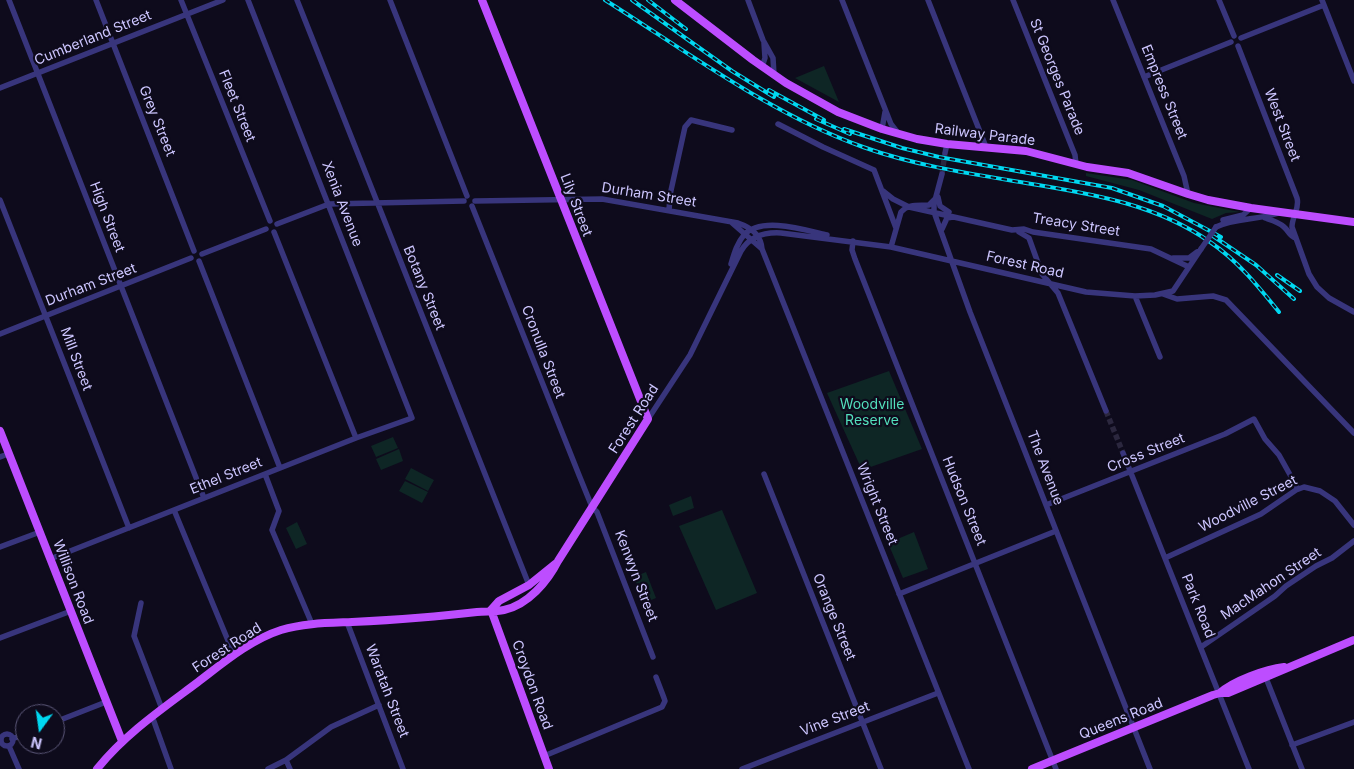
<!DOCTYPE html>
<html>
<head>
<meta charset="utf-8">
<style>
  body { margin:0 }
  #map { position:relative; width:1354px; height:769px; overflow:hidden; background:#0e0b1c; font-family:Inter,sans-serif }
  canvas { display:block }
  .north { position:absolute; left:15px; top:704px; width:50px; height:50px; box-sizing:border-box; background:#0e0b1c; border:1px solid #5a5677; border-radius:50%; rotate:194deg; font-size:14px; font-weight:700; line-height:20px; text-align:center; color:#cdc6ff }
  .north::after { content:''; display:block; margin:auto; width:18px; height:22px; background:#00d8f1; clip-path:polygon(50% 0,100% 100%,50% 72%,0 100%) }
</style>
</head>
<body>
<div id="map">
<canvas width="1354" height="769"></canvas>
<div class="north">N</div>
</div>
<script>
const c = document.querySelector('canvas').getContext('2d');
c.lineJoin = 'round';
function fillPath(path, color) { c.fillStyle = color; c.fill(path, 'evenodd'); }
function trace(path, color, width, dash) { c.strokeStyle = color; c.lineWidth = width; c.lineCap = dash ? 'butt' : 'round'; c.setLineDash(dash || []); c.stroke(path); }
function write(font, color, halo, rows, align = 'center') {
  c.font = font + ' Inter,sans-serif'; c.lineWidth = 4.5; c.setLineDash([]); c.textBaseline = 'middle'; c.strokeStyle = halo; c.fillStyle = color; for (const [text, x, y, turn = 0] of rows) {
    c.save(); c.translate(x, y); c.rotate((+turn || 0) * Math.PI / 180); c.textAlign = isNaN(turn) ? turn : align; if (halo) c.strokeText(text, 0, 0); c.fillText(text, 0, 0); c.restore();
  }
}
fillPath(new Path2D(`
  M824 66 839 102 795 78Z
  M1086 173 1132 180 1194 203 1240 212 1226 213 1212 219 1139 190 1086 176Z
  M889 371 922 449 862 470 827 393Z
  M393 437 398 448 376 457 371 446Z
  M399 449 403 461 381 470 376 459Z
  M411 468 434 480 428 491 405 479Z
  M405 481 428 492 422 503 399 491Z
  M691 496 694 508 673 516 669 505Z
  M722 510 757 593 716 610 679 526Z
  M297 522 307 544 296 549 286 528Z
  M914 532 928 569 903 578 888 543Z
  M646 572 656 598 644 603 634 577Z`), '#0e2625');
trace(new Path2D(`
  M942 174 945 153
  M1106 411 1123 453`), '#2b273e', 5.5, [5.5, 3]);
trace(new Path2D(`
  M9 0 204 498
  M96 0 194 251
  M181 0 270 221
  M297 0 529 585
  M390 0 467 196
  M748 0 763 40 773 58 774 75
  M842 0 891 124 898 133
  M928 0 986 147
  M1013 0 1075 155 1076 164
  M1113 0 1184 176 1188 194
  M1219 0 1234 36
  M1322 0 1354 81
  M1241 38 1324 5
  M1238 46 1297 198C1300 209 1292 216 1292 227L1309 274 1317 287 1329 298 1354 312
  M762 67 765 58 764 43
  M1144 77 1231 42
  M0 88 223 0
  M778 124 823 147 874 170 896 228
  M882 129 885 112
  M945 153 947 144
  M942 174 934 204V212L970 312 1150 769
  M883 191 893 199 909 207 1012 230 1024 229 1033 232 1151 249 1189 267
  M938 197 940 206 949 212
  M0 200 129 528
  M475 201 602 199 738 223C750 227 761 235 762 249L969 769
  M472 206 579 475 592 507 597 512 653 657
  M669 211 670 195 685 127 691 120 732 130
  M1265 218C1271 220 1279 222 1284 227 1289 231 1289 236 1296 238
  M1223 220 1243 215 1251 208
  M731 222 762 249
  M277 224 329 204 464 201
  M1216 227C1234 218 1258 220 1279 213
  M942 229 947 218 953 217
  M274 232 356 438
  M1019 232 1029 238 1042 274 1058 293 1106 411
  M853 241 852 250 855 259 1056 769
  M891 247 901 212C909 203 919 206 929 205L935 199
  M202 254 266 229
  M1173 258H1189L1197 252
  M199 261 280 468
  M731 264C734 254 737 243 744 235 761 216 805 230 827 235
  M1163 294 1177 299 1213 296 1226 300 1354 433
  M1135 296 1160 357
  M0 334 191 258
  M648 419 690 355 741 251C750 236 764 232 781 233L891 247 1086 292 1135 296 1155 295 1173 291 1201 249
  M1123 453 1249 769
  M0 457 8 454
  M265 474 279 511 272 530 312 624
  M764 474 881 769
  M1046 505 1225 434 1254 419 1265 439 1279 455 1298 489
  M174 510 234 655
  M0 547 40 532
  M1165 558 1261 514 1296 490 1304 487 1320 491 1335 501 1354 525
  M50 559 356 438 412 418 248 0
  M899 594 1056 531
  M141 603 134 636 162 709
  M347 622 403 769
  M0 638 71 611
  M1201 647 1275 596 1286 586 1316 566 1332 558 1354 541
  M1266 678 1302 769
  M152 716 171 769
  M55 722 106 702
  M1 740a6 6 0 1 1 12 0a6 6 0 1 1-12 0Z
  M12 739 25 734
  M1292 745 1354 722
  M9 746 19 769
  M544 756 662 707 665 701 664 698 656 677
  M286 760 290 769
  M268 769 286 760 331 727 379 705
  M742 769 938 693`), '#38357c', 5.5);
trace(new Path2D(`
  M675 0 753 60 786 83 838 112 882 129 917 139 947 144 1026 151 1087 167 1128 173 1188 194 1208 200 1251 208 1354 222
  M0 431 122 741
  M491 610 549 769
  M491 610 499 601 529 585 555 564
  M1220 693C1233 681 1266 669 1284 667
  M97 769C125 734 162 709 198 682 223 663 250 640 281 630 304 623 328 623 352 622 394 620 436 617 477 612 486 611 495 612 504 610 528 605 548 581 558 561L648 419 482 0
  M1032 769 1213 695 1220 693H1228L1354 640`), '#bd4dff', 8);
const rail = new Path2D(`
  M605 0C686 51 772 115 863 147 919 167 979 175 1038 185 1098 195 1159 206 1210 242 1238 261 1258 286 1279 312
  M632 0 732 71 774 97
  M648 0 686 29
  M769 90 824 120
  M816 119 850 134
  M844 129 902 148 939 157 1112 188 1163 206 1221 237
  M1213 236 1256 265 1294 299
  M1277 275 1300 291`);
trace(rail, '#00d8f1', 4);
trace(rail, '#0e0b1c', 2, [5.5]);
trace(new Path2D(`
  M1201 249 1216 227`), '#38357c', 5.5);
write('14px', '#cdc6ff', '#0e0b1c', [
  ["Cumberland Street",93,38,-22],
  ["St Georges Parade",1057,77,68],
  ["Empress Street",1164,92,68],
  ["Fleet Street",237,106,68],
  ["Grey Street",157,121,68],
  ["West Street",1282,125,69],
  ["Railway Parade",985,135,7],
  ["Durham Street",649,195,9],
  ["Xenia Avenue",342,204,69],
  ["Lily Street",576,205,69],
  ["High Street",107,217,69],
  ["Treacy Street",1076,225,9],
  ["Forest Road",1025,265,13],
  ["Durham Street",91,285,-21],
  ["Botany Street",424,288,68],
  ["Cronulla Street",543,352,69],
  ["Mill Street",76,359,69],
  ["Forest Road",634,419,-57],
  ["Cross Street",1146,453,-22],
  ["The Avenue",1045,468,69],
  ["Ethel Street",226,476,-22],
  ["Hudson Street",964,501,68],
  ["Wright Street",877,504,68],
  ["Woodville Street",1248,504,-27],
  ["Kenwyn Street",636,576,69],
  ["Willison Road",73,582,69],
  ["MacMahon Street",1271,584,-34],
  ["Park Road",1198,606,68],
  ["Orange Street",834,617,68],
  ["Forest Road",227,648,-33],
  ["Croydon Road",532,685,70],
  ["Waratah Street",387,691,69],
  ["Vine Street",835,719,-21],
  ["Queens Road",1121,719,-22]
]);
write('14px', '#53dfbc', '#0e0b1c', [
  ["Woodville",872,405],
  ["Reserve",872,421]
]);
</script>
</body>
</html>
